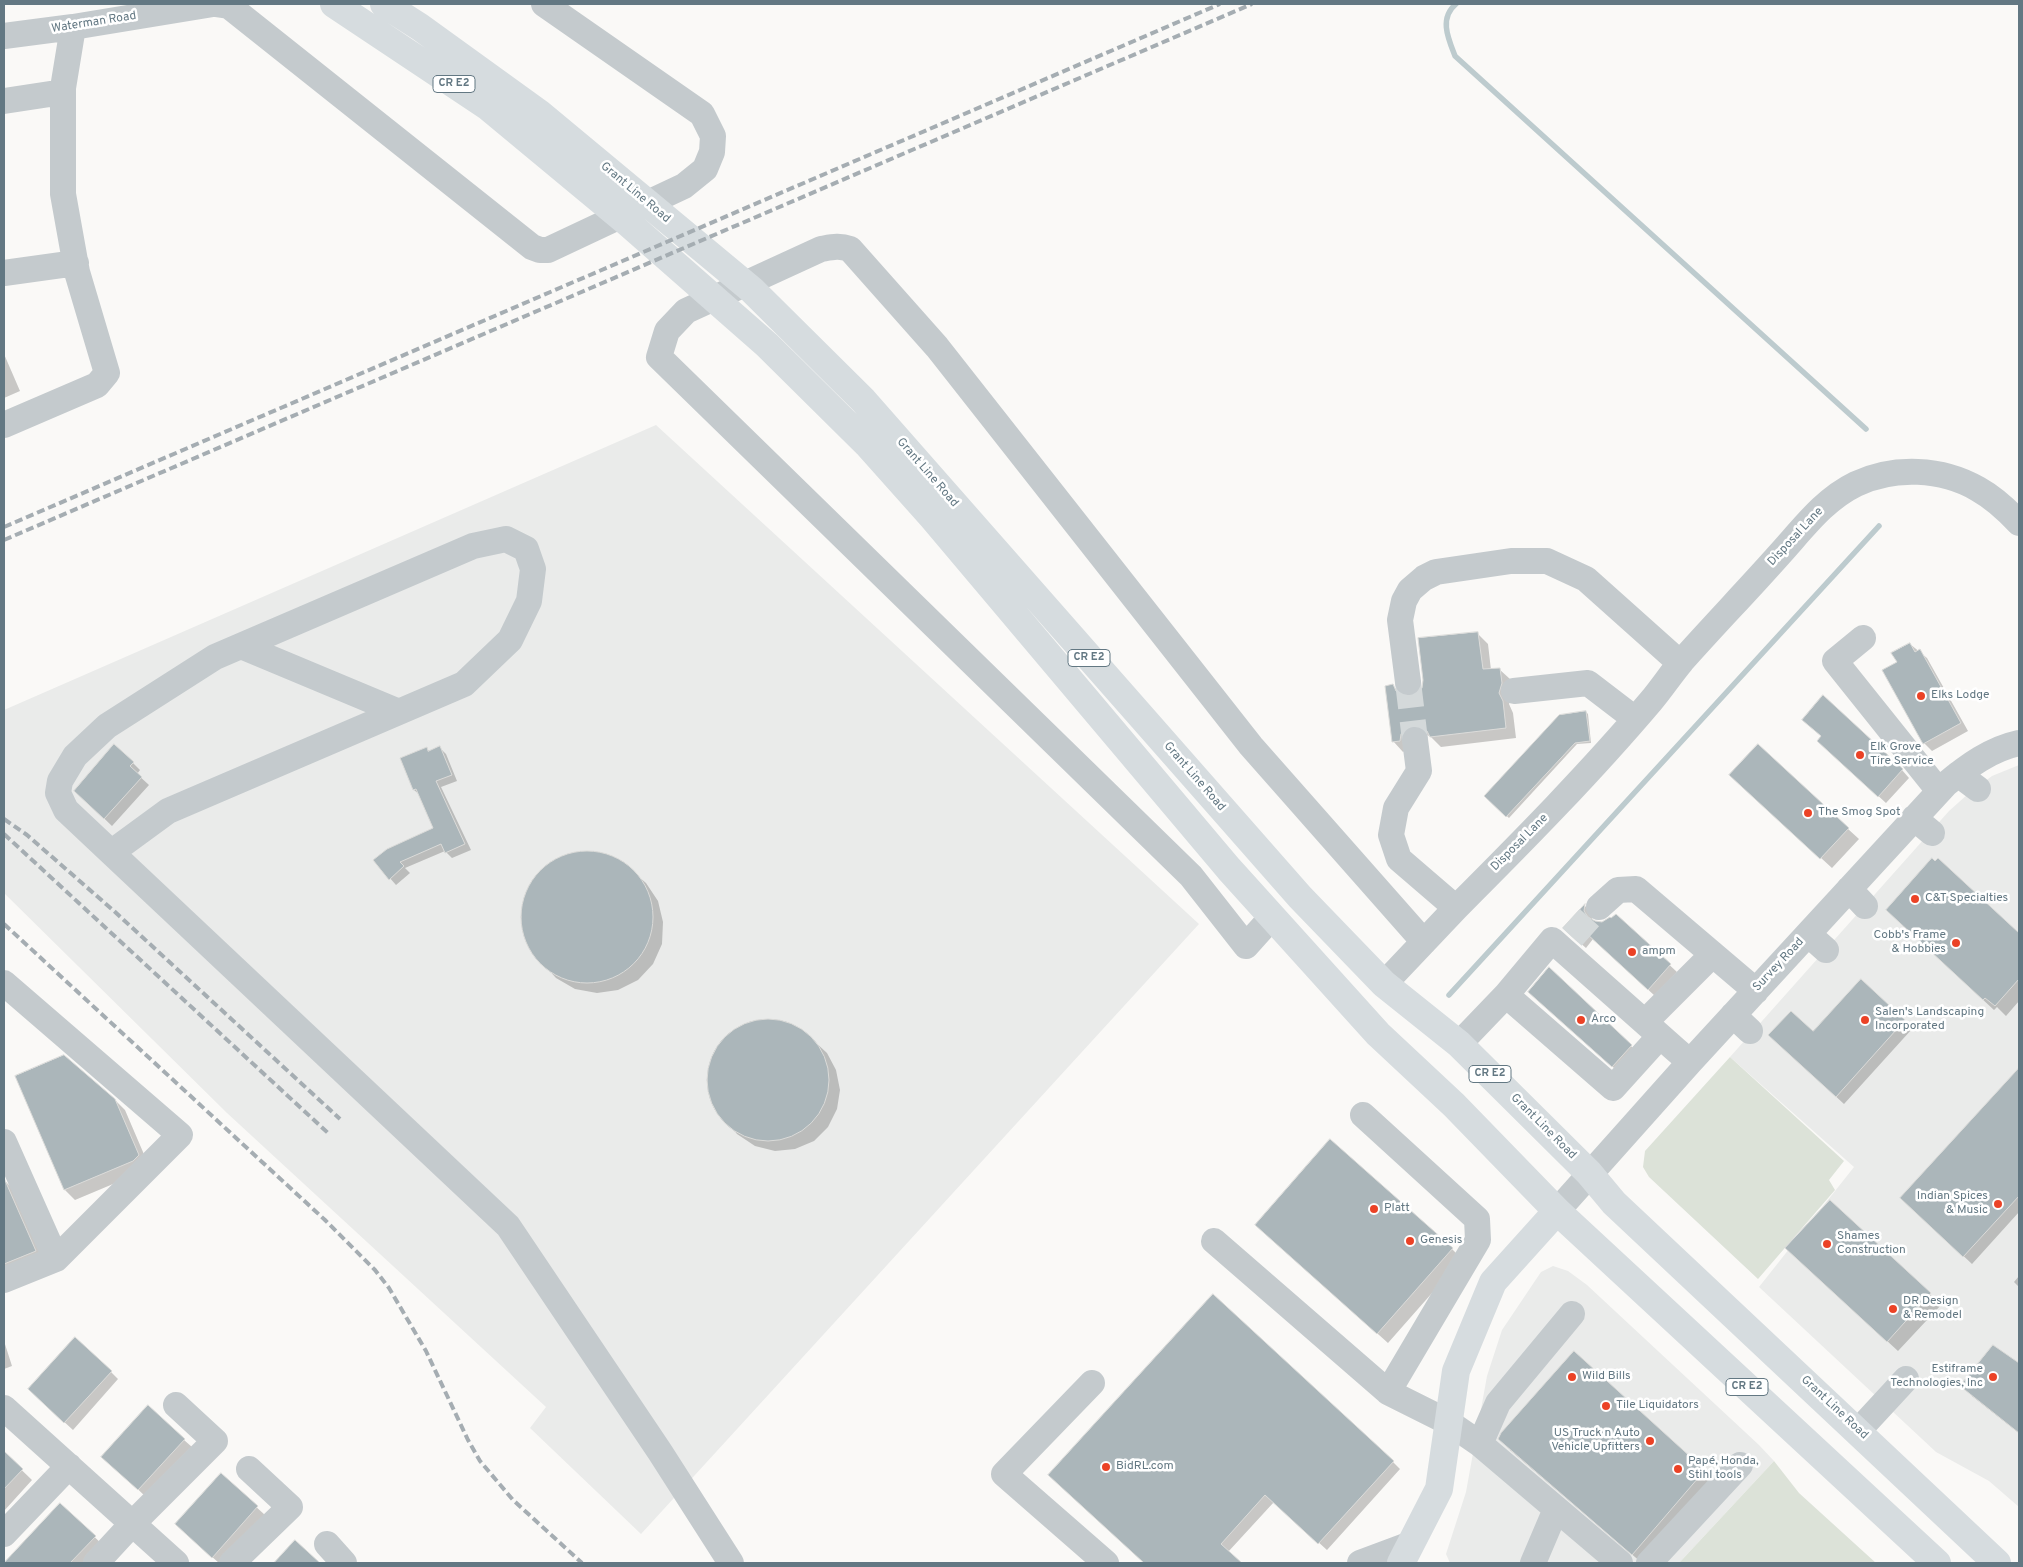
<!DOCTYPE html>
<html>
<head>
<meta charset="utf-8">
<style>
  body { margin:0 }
  #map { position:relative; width:2023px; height:1567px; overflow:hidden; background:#faf9f7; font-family:Overpass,sans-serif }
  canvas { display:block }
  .frame { position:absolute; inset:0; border:5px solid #637883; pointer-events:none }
</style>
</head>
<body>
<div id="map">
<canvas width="2023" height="1567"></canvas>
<div class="frame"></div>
</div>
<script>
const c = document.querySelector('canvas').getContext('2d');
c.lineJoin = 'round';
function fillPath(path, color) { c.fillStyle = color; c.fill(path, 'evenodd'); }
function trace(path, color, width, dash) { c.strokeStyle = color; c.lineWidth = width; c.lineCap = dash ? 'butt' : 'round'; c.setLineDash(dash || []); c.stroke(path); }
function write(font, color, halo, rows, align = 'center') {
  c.font = font + ' Overpass,sans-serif'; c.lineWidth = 5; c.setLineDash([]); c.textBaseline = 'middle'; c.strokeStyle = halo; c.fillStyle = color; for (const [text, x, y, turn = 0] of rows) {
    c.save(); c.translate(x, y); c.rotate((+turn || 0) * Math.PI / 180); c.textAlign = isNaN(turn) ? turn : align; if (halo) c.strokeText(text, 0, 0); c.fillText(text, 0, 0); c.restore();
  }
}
fillPath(new Path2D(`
  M656 425 1199 924 641 1534 530 1428 546 1407 227 1113 4 893V710Z
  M2019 765V1507L1989 1481 1936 1452 1759 1287 1854 1167 1730 1057 1949 811 1968 794 1992 776Z
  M1553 1266 1568 1271 1587 1285 1759 1445 1774 1461 1679 1563H1450L1446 1554 1466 1492 1487 1376 1502 1330 1541 1272Z`), '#eaebea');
fillPath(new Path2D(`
  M1730 1057 1844 1161 1829 1180 1835 1190 1758 1279 1649 1177 1643 1167 1645 1151Z
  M1774 1461 1799 1493 1876 1563H1679Z`), '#dce2d8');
fillPath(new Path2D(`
  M4 354 20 391 4 398Z
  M1477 633 1488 644 1491 670 1499 669 1510 679 1511 694 1509 704 1513 713 1516 738 1441 747 1430 736 1425 735 1403 752 1393 741V686L1403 696 1410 698 1417 695Z
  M1910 644 1927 658 1968 731 1932 751 1924 743 1898 662Z
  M1586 712 1588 714 1591 743 1577 744 1509 818 1485 796Z
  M426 748 430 752 440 748 446 754 457 781 441 787 471 850 452 858 445 851 405 868 410 873 396 885 375 861 434 829 421 796 414 790Z
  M1826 748 1902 770 1909 778 1886 803Z
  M133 763 140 770 137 774 149 785 112 826 83 798Z
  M1741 785 1848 829 1859 839 1832 868Z
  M577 852H599L618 859 646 883 658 901 663 922 662 944 653 964 638 980 618 990 597 993 575 989 556 978 531 950 523 930V909L529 888 540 871 557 859Z
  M1938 860 2019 934V1001L2006 1016 1997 1007 1994 1010 1898 921Z
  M1585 906 1591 912 1593 922 1603 923 1616 915 1677 972 1655 996 1593 939 1586 948 1571 935Z
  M1549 969 1633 1048 1614 1068 1529 992Z
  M1861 981 1912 1029 1844 1104 1778 1043 1813 1033Z
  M764 1019 783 1021 801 1029 827 1053 836 1070 840 1090 837 1109 828 1127 814 1141 795 1149 775 1151 755 1146 737 1134 714 1106 708 1088 709 1068 716 1049 728 1034 745 1024Z
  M2019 1070V1212L1972 1264 1902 1198Z
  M17 1077 114 1099 125 1110 149 1166 144 1171 75 1200 65 1190Z
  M4 1180 13 1189 46 1261 4 1281Z
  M1830 1202 1941 1305 1898 1351 1797 1258Z
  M1267 1235 1452 1249 1462 1259 1388 1343Z
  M2019 1276V1287L2014 1282Z
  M4 1341 12 1366 4 1369Z
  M1993 1346 2019 1365V1433L1972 1396Z
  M1574 1352 1715 1481 1642 1563 1510 1450Z
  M111 1372 118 1379 73 1430 37 1397Z
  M184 1440 192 1447 146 1497 111 1464Z
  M4 1453 32 1480 4 1511Z
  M1393 1462 1400 1469 1327 1550 1274 1502 1228 1552 1240 1563H1145L1057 1482Z
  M221 1475 265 1515 219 1563 184 1532Z
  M60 1504 105 1547 90 1563H6Z`), '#0003');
trace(new Path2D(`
  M1456 4C1439 18 1448 38 1455 56L1866 429
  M1449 995 1879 526`), '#bdcbce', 5.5);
const building = new Path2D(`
  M1478 632 1483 669 1500 668 1502 683 1499 693 1503 701 1506 728 1430 737 1427 731 1421 726 1414 725 1406 728 1401 734 1400 741 1392 742 1385 686 1393 684 1396 691 1402 696 1409 697 1417 694 1422 688 1423 680 1418 638Z
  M1910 643 1915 652 1920 649 1961 723 1923 744 1882 670 1897 662 1891 653Z
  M1823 695 1903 769 1878 797 1817 741 1821 736 1802 720Z
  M1586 711 1590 741 1575 743 1506 817 1484 796 1559 715Z
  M114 744 134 762 130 766 142 777 104 819 74 791Z
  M1758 744 1849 828 1820 859 1729 775Z
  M440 746 452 775 436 781 465 844 445 853 441 844 400 862 404 866 389 880 373 860 387 849 433 828 416 789 413 790 400 758 427 747 428 751Z
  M521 917a66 66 0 1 1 132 0a66 66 0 1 1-132 0Z
  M1932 858 1935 861 1938 858 2019 933V979L1995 1006 1985 998 1983 1000 1886 910Z
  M1585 904 1584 911 1588 917 1595 921 1602 922 1610 917 1611 918 1616 914 1671 964 1648 990 1586 933 1578 942 1563 928Z
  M1549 967 1632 1045 1612 1067 1528 992Z
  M1861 979 1905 1020 1836 1097 1768 1035 1791 1011 1813 1031Z
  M707 1080a61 61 0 1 1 122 0a61 61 0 1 1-122 0Z
  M64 1055 115 1099 139 1155 133 1161 64 1190 15 1076Z
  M2019 1068V1196L1963 1257 1900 1198Z
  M1330 1139 1453 1248 1377 1334 1255 1225Z
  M4 1178 36 1251 4 1264Z
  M1830 1200 1931 1293 1887 1342 1785 1248Z
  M1213 1294 1394 1461 1318 1544 1265 1495 1221 1544 1242 1563H1144L1048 1475Z
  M75 1337 112 1371 64 1423 28 1389Z
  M1993 1345 2019 1363V1433L1960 1386Z
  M1574 1351 1705 1470 1632 1555 1498 1439 1501 1433Z
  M148 1405 185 1439 138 1490 101 1457Z
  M4 1451 23 1469 4 1489Z
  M221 1473 258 1506 212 1558 175 1524Z
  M60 1503 96 1536 70 1563H4Z
  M295 1540 320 1563H274Z`);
fillPath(building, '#abb6ba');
trace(building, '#dbdbd9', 1);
trace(new Path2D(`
  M1408 682 1415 740
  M1572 937 1599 907`), '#d4d9da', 26, [26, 13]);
trace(new Path2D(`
  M215 4 229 6 532 247 540 250H548L684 186 705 169 712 152 713 136 702 114 544 4
  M4 36 73 27 213 4
  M4 101 63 92
  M4 273 76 263
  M4 425 97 385 107 373 77 272 63 194V88L73 27
  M1863 638 1835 661 1939 791
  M241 646 399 712
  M1408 682 1400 620 1404 601 1410 590 1424 578 1436 572 1511 561H1547L1586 579 1680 663
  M1514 691 1588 683 1635 719
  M1415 740 1419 771 1396 808 1391 835 1399 859 1456 908C1523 841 1590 773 1651 701 1662 688 1671 674 1682 661 1713 626 1746 592 1778 556 1802 530 1823 500 1856 484 1894 466 1942 468 1978 489 1994 498 2007 510 2019 523
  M1958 774 1978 789
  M1914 818 1932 833
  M112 852 168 811 464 684 510 640 529 601 533 569 526 549 506 539 473 546 215 657 107 726 75 756 60 781 58 793 66 810 508 1226 660 1452 731 1563
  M1849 889 1865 906
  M1599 907 1618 890 1636 889 1756 991
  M1272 917 1246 946 1191 876 659 357 667 331 686 311 821 249C832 247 839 245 850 249L937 347 1251 746 1424 942
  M1808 934 1826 950
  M4 983 180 1135 56 1259 4 1142
  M1384 984 1456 908
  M1733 1015 1750 1031
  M1645 1022 1712 955
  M1660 1036 1613 1088 1506 995 1552 940 1562 949 1676 1050 1690 1062
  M1459 1044 1506 995
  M1363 1115 1477 1219 1478 1240 1388 1392 1448 1422 1480 1444 1498 1403 1572 1314
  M1557 1211 1690 1062 1946 784C1968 766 1991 749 2019 743
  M1214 1241 1388 1392
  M4 1280 56 1259
  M1092 1383 1004 1474 1106 1563
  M4 1408 176 1563
  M1858 1431 1906 1379
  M1480 1444 1620 1563
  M4 1534 69 1466
  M327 1544 344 1563
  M96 1563 132 1524 215 1441 176 1405
  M232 1563 290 1507 249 1469
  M1360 1563 1411 1544
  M1533 1563 1556 1509
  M1649 1563 1740 1465`), '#c4cacd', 26);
trace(new Path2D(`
  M334 4 487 106 628 223 767 345 867 444 933 518 1229 869 1378 1034 1454 1105 1557 1211 1937 1563
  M384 4 420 27 539 113 752 290 863 400 1300 897 1384 984 1459 1044 1589 1173 1614 1203 1997 1563
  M1401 1563 1439 1489 1456 1371 1493 1282 1557 1211`), '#d6dcdf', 28);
trace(new Path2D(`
  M4 527 1220 4
  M4 540 1252 4
  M4 819 27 835 114 911 340 1119
  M4 834 328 1133
  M4 924 325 1220 375 1270 389 1288 426 1351 468 1440 480 1461 513 1500 582 1563`), '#a5adb2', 4, [8, 4]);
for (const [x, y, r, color] of [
  [1921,696,5,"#eb4226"],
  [1860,755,5,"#eb4226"],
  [1808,813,5,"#eb4226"],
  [1915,899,5,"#eb4226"],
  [1956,943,5,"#eb4226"],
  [1632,952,5,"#eb4226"],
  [1581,1020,5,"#eb4226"],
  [1865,1020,5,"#eb4226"],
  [1998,1204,5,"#eb4226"],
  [1374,1209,5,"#eb4226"],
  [1410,1241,5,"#eb4226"],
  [1827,1244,5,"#eb4226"],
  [1893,1309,5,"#eb4226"],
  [1572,1377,5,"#eb4226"],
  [1993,1377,5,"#eb4226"],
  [1606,1406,5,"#eb4226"],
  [1650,1441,5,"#eb4226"],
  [1106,1467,5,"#eb4226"],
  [1678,1469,5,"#eb4226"]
]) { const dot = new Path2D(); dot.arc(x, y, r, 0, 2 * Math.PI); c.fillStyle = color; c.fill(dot); trace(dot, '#fff', 2); }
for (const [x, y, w] of [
  [454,84,42],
  [1089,658,42],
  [1490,1074,42],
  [1747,1387,42]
]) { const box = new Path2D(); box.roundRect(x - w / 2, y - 8.5, w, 17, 4); c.fillStyle = '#fff'; c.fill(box); trace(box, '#637883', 1); }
write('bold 11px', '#637883', null, [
  ["CR E2",454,84],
  ["CR E2",1089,658],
  ["CR E2",1490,1074],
  ["CR E2",1747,1387]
]);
write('12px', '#637883', '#fff', [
  ["Waterman Road",94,23,-9],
  ["Grant Line Road",635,193,40],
  ["Grant Line Road",927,473,49],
  ["Disposal Lane",1796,537,-47],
  ["Grant Line Road",1194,777,49],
  ["Disposal Lane",1520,843,-45],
  ["Survey Road",1779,965,-47],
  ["Grant Line Road",1543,1127,45],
  ["Grant Line Road",1834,1408,43]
]);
write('12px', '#637883', '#fff', [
  ["Elks Lodge",1931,696],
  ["Elk Grove",1870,748],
  ["Tire Service",1870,762],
  ["The Smog Spot",1818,813],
  ["C&T Specialties",1925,899],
  ["Cobb's Frame",1946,936,"right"],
  ["& Hobbies",1946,950,"right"],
  ["ampm",1642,952],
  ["Salen's Landscaping",1875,1013],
  ["Incorporated",1875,1027],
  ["Arco",1591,1020],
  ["Indian Spices",1988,1197,"right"],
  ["& Music",1988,1211,"right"],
  ["Platt",1384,1209],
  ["Shames",1837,1237],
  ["Construction",1837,1251],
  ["Genesis",1420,1241],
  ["DR Design",1903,1302],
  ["& Remodel",1903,1316],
  ["Estiframe",1983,1370,"right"],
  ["Technologies, Inc",1983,1384,"right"],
  ["Wild Bills",1582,1377],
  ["Tile Liquidators",1616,1406],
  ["US Truck n Auto",1640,1434,"right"],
  ["Vehicle Upfitters",1640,1448,"right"],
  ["Papé, Honda,",1688,1462],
  ["Stihl tools",1688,1476],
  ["BidRL.com",1116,1467]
], 'left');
</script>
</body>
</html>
